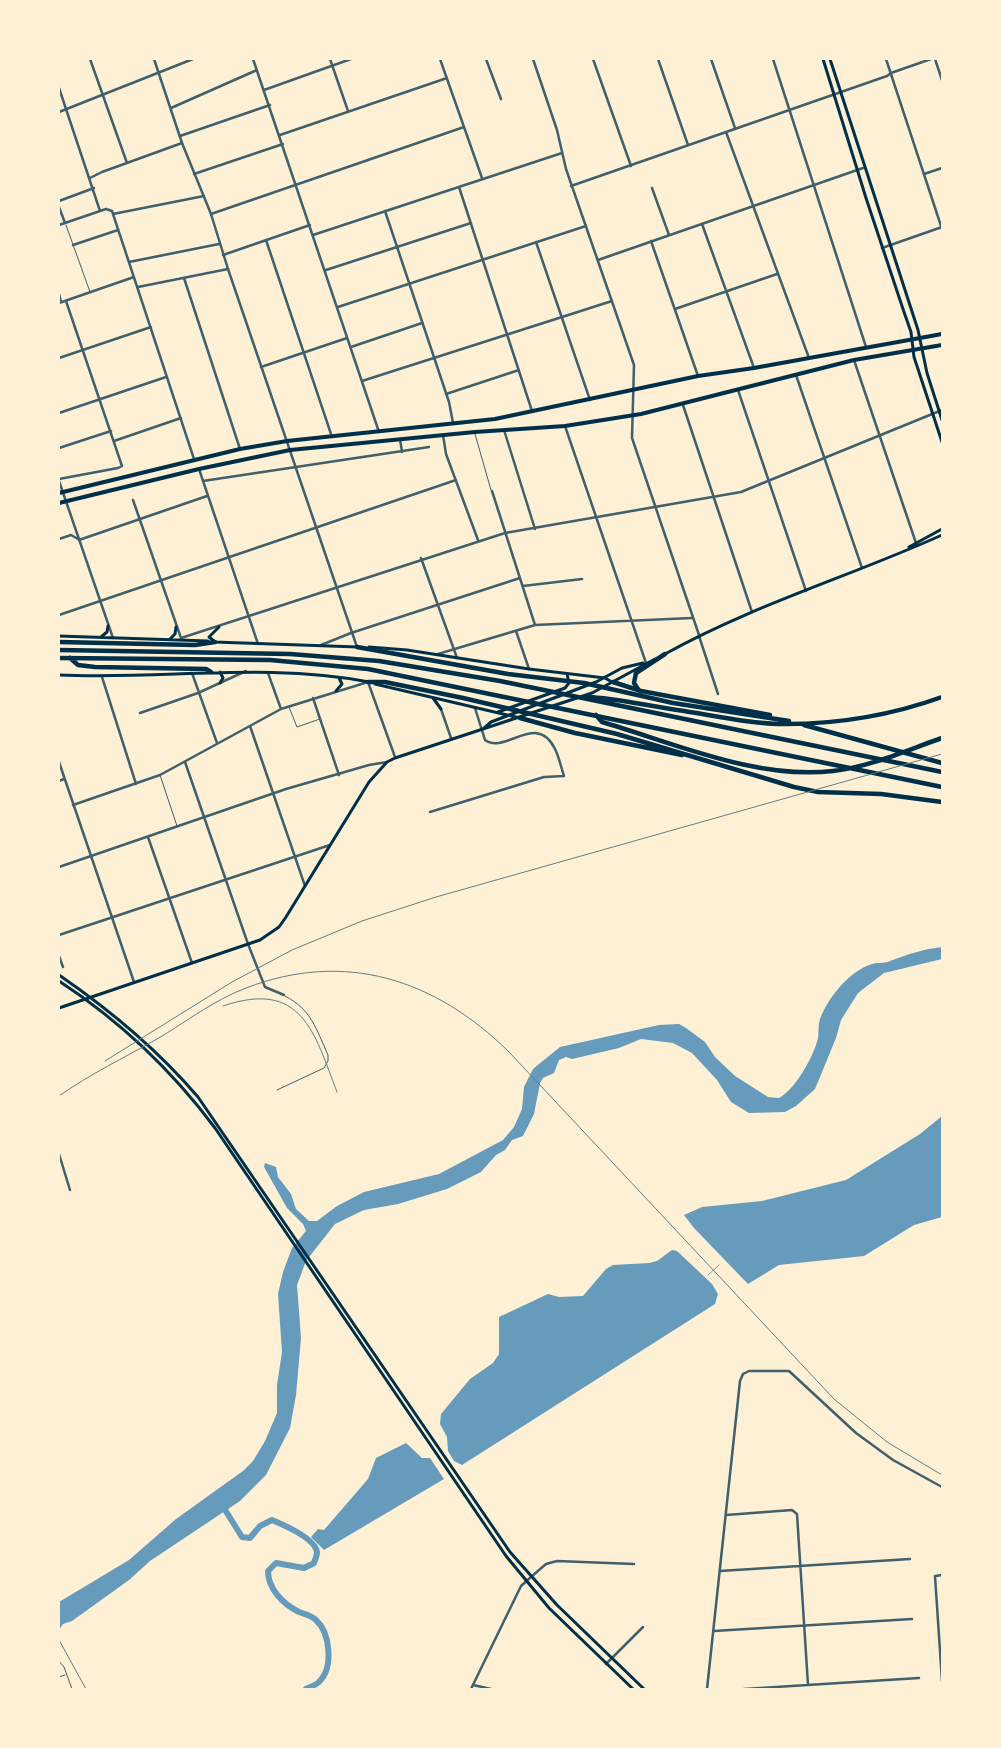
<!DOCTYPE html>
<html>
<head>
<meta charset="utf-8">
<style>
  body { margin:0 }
  #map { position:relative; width:1001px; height:1748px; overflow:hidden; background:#fdf0d5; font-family:Barlow,sans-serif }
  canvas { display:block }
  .frame { position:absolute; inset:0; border:60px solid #fdf0d5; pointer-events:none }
</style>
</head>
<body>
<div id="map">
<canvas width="1001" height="1748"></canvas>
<div class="frame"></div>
</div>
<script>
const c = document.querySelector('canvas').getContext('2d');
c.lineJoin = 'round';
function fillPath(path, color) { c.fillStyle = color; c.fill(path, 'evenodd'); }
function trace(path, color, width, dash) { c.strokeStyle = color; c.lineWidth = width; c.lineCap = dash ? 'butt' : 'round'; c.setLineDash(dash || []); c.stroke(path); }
fillPath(new Path2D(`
  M942 947V959L884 973 858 993 841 1020 836 1038 815 1089 796 1106 785 1112 749 1113 731 1102 717 1080 692 1053 673 1043 641 1039 619 1048 572 1059 566 1057 559 1060 554 1073 543 1078 540 1083 534 1114 523 1136 512 1140 505 1150 496 1155 481 1172 447 1189 398 1204 364 1210 335 1224 306 1261 297 1285 301 1338 296 1395 290 1428 266 1475 240 1501 150 1561 129 1580 72 1621 63 1624 59 1630V1602L129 1560 176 1519 243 1471 253 1461 265 1441 277 1413V1385L282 1352 278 1294 283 1272 292 1248 306 1231 303 1224 287 1208 264 1167 265 1163 276 1167 278 1177 291 1194 296 1209 309 1221H317L337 1206 364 1192 439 1174 503 1140 514 1127 522 1109 524 1087 533 1069 560 1047 659 1025 679 1024 686 1028 705 1042 715 1057 735 1076 768 1097 779 1098C795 1090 814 1056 818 1038 819 1031 818 1025 820 1019 828 998 849 971 872 964 878 962 884 964 890 961 908 954 924 949 942 947Z
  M942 1116V1217L914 1225 864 1256 779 1265 748 1284 694 1228 684 1215 702 1207 762 1201 846 1180 920 1134Z
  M672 1250 677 1251 712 1284 718 1294 715 1304 462 1465 454 1461 448 1451 447 1437 440 1424 441 1414 470 1379 493 1363 499 1354V1317L548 1294 559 1297 583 1296 606 1269 613 1265 649 1263 657 1261Z
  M406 1443 422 1458H430L444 1479 324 1550 311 1537 318 1529 324 1530 368 1479 376 1458Z`), '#669bbc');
trace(new Path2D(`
  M708 1275 719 1265`), '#669bbc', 1);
trace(new Path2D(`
  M222 1505 242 1537 250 1538 260 1526 272 1520C284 1525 315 1538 317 1552 317 1556 315 1560 314 1563L304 1568 276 1563 268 1571C268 1589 283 1604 299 1612 304 1614 312 1616 316 1620 330 1633 334 1667 319 1682 316 1685 310 1687 306 1689`), '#669bbc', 6);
trace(new Path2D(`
  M66 225 90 292
  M475 434 491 490
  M289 707 297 727 320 719
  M160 775 177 826
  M277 1090 324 1068 328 1061V1055C316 1029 312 1010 285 996
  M59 1661 64 1667 72 1689
  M59 1677 65 1675`), '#3f606c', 1);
trace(new Path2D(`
  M90 59 127 163
  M253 59 379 432
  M330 59 348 111
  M440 59 482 178
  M486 59 501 99
  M593 59 631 166
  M658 59 688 145
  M711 59 735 128
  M773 59 866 347
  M886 59 942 229
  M935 59 942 80
  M59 88 100 211
  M264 90 351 59
  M171 108 257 70
  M59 112 193 59
  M726 132 809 358
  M280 135 447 78
  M180 136 270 105
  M194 174 283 144
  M924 174 942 168
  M90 178 102 172 182 143
  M571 186 887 76 891 73 931 59
  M459 187 532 411
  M652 188 669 235
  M59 201 94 188
  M59 207 65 223
  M385 211 449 402 453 423
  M113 214 204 196
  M211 214 464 127
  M702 224 754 368
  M59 225 106 209 112 211 194 459
  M313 235 562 153
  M266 240 332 437
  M651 241 698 376
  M536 242 590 400
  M73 245 118 230
  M882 248 942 227
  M223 255 310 225
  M598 260 863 168
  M129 262 219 244
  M326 270 471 223
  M184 278 240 449
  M138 287 228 269
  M59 294 61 302
  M59 303 134 277
  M338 307 586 226
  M675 309 777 274
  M351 347 422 323
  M59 358 151 327
  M854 360 916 543
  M261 367 347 338
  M796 375 862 568
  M362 381 612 301
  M738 390 806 591
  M446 394 519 370
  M683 405 752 612
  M59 413 166 377
  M565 426 646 663
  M504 430 535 529
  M443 435 446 454 478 540
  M400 439 402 452
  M114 441 181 418
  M59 448 111 431
  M199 469 258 644
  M59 479 118 468 122 466 66 301
  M59 481 113 638
  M203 481 429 447
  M492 491 535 625
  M133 500 181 638
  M59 539 71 535 78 539
  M79 540 207 496
  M421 558 457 658
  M523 586 582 579
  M59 615 456 480
  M516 631 529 669
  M351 633 520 578
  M699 636 718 694
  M181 638 505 533 741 492 942 410
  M438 654 535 625 692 618
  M192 673 217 743
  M268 673 281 709
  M102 677 136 784
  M313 698 339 775
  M441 709 451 738
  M140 713 198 693 246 671
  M250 726 305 886
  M185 762 248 944 265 987 284 995
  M59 781 64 779
  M73 805 160 775 281 709 368 682 395 757
  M430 812 544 777 564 776C561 767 559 757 555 749 537 711 505 755 485 740L475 708
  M148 837 192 963
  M59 867 286 789 369 765 387 762
  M59 935 330 845
  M59 956 63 967
  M59 1154 70 1190
  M743 1374 749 1371H789L856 1433 893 1460 942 1487
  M726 1515 792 1510 797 1514 808 1685
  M720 1571 910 1559
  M942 1575 935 1576 942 1681
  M531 1577 546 1564 557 1561 634 1564
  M714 1631 912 1619
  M606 1664 643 1627
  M473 1685 491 1689
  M744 1689 919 1678`), '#3f606c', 2.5);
trace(new Path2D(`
  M154 59 182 143 211 214 228 269 357 647
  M533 59 557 130 566 169 634 365 632 438 699 635
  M321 645 351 633
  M59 762 134 982
  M471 1689 521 1586 531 1577
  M707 1689 740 1381 743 1374`), '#3f606c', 2.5);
trace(new Path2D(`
  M823 59 866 198 904 312 911 332 914 357 942 442
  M830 59 918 330 927 373 942 420
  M909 547 942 529
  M59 636 208 641
  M101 637 107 632 108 626
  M170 639 175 634 176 627
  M214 641 209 637 219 627
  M214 642 358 647
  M369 647 407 650 529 669 605 678 612 682
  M665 654C753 605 851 576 942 535
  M59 675C162 680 266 662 369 682
  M220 683 223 678 220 672
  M375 684 520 718
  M336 691 342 684 339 678
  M433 698 441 709
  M498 712 565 688 569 683 567 674
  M483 729 491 722 596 682 622 668 643 663
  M59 975C110 1010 157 1049 198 1097L510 1552 557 1605 644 1689
  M59 981C120 1021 171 1069 215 1128L506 1556 549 1608 633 1689
  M59 1008 260 940 279 927 286 917 369 782 387 762 395 758 592 693 655 659`), '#003049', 3);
trace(new Path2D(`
  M59 493 240 449 287 441 495 419 698 376 754 368 942 334
  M59 503 199 469 290 450 475 432 565 426 641 414 854 360 942 345`), '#003049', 4);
trace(new Path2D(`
  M59 642 195 645 215 642
  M357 647 508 674 584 683 673 703 789 721
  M59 650 290 654 379 661 500 681 942 772
  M59 658 270 660 368 669 942 787
  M70 658 78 665 95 667 206 669 211 672
  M368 682H385L463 698 617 734 794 787 818 792 881 794 942 802
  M613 682 641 691 770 715
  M638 689 634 683 636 673 665 654
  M587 697C617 698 647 706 677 710 712 715 750 724 786 724 839 724 892 715 942 697
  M596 715 602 722C674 743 757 780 833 771 870 767 907 750 942 738
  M520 718 575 733 682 755
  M804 725 942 763`), '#003049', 4.5);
trace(new Path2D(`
  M59 1640 86 1689`), '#657d81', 1);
trace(new Path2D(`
  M223 1006C302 979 314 1032 337 1092
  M105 1061 232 982 292 950 362 921 436 897 942 754
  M59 1096C90 1074 124 1058 157 1039 186 1022 214 1000 246 988 345 950 435 979 509 1052L834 1399 887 1442 942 1475`), '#657d81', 1);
</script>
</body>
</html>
